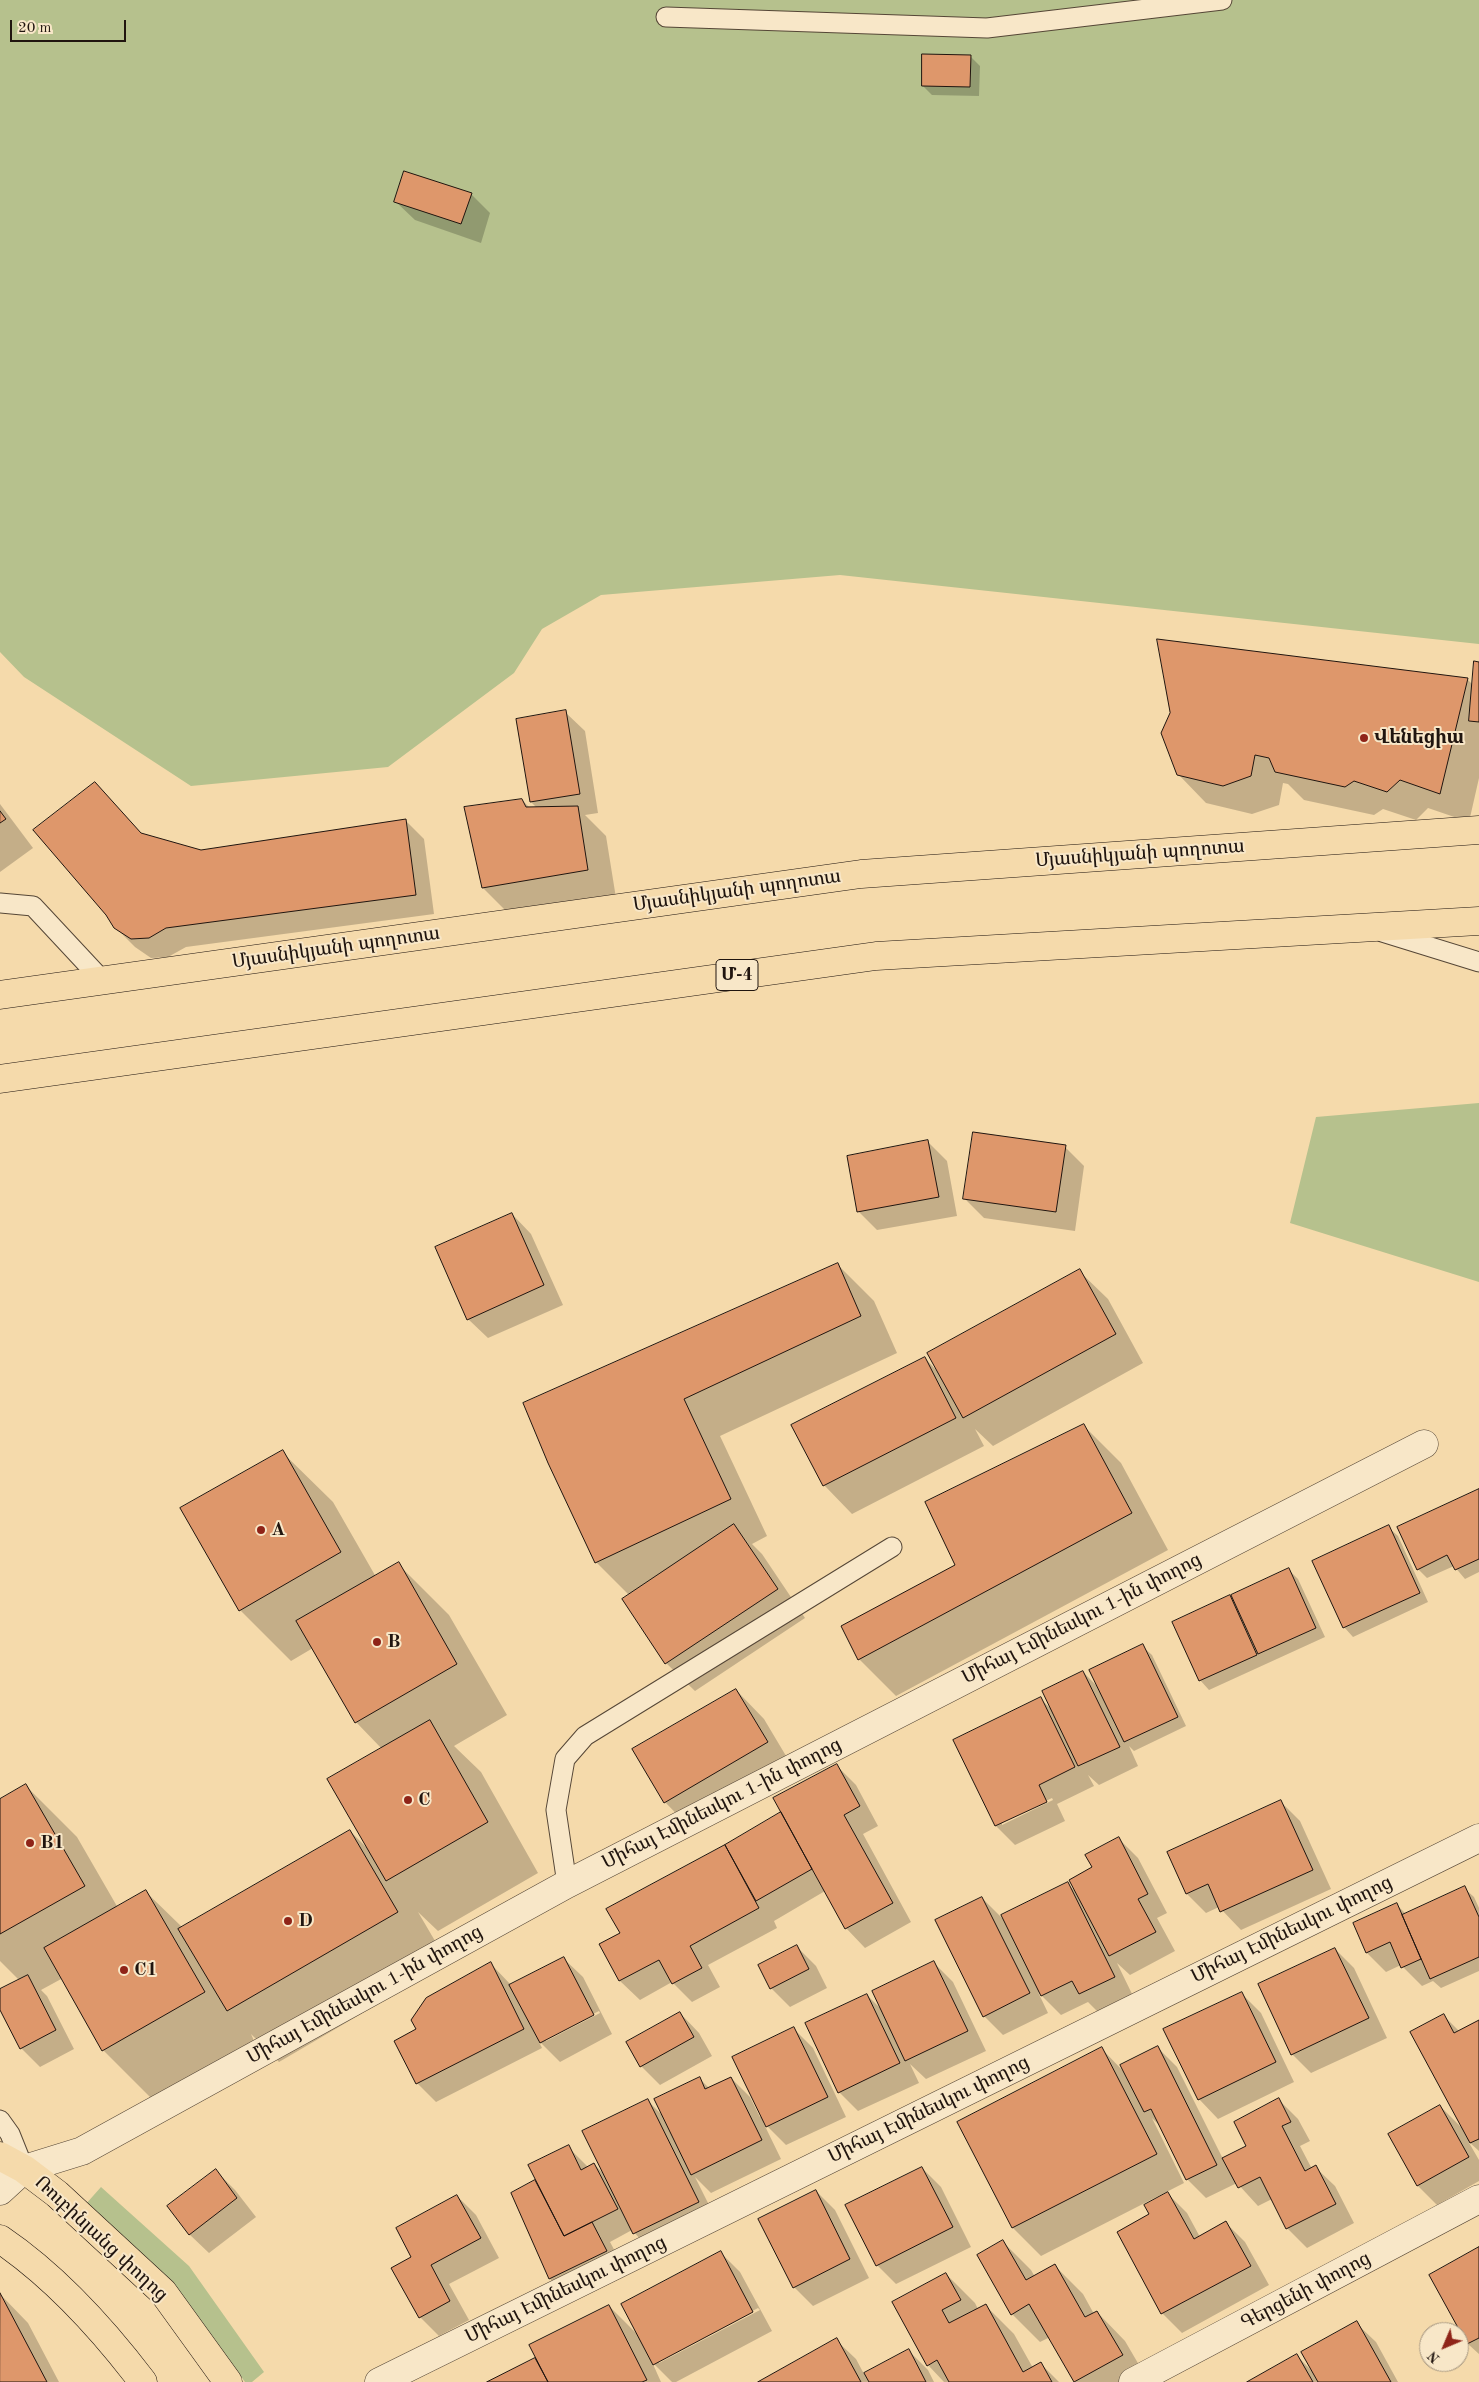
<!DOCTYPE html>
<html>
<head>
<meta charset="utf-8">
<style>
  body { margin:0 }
  #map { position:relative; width:1479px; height:2382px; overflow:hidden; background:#f5daab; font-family:"Old Standard TT",serif }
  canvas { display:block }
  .north { position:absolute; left:1419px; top:2322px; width:50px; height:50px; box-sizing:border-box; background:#f8e7c8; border:1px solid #a2937e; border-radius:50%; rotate:225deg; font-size:14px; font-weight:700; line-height:20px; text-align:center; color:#20150f }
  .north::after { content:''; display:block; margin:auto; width:18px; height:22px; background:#8f2418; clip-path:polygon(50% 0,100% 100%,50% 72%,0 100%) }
  .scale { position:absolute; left:10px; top:20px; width:116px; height:22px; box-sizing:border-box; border:2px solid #20150f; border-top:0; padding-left:6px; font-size:15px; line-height:18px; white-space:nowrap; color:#20150f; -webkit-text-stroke:4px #f8e7c8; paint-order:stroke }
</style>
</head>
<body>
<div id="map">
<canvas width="1479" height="2382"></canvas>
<div class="north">N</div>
<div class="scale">20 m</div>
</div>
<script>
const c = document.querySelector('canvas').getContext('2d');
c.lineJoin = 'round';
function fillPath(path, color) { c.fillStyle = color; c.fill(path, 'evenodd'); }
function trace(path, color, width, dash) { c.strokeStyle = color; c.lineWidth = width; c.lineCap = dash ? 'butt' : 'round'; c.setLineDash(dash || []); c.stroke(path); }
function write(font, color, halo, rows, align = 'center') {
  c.font = font + ' "Old Standard TT","Noto Serif Armenian",serif'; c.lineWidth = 4; c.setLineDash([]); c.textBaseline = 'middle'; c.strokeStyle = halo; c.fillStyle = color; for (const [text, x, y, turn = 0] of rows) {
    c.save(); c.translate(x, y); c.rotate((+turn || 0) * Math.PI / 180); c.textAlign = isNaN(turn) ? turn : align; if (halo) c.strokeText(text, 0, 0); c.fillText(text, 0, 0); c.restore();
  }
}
fillPath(new Path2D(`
  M0 0H1479V644L840 575 601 595 542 629 514 673 388 767 191 786 24 677 0 652Z
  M1479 1103V1282L1290 1223 1316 1117Z
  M101 2187 189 2266 264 2372 252 2382H245L173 2283 85 2205Z`), '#b6c18d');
fillPath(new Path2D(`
  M970 56 980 66 979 96 932 95 923 86Z
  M471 194 490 213 481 243 415 220 395 201Z
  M1479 663V778L1469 822 1428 808 1416 820 1383 809 1374 815 1304 800 1288 784 1283 783 1279 805 1252 814 1206 803 1178 774 1467 679 1473 685Z
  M565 712 585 731 598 813 585 815 606 836 616 898 511 916 483 888 522 800 530 808H537L531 802Z
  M95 784 143 835 201 852 405 820 424 839 434 914 186 947 168 957 151 958 135 947 115 927Z
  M0 804 33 848 0 872Z
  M927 1141 947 1161 957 1216 877 1230 858 1211Z
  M1065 1147 1084 1166 1075 1231 984 1218 965 1199Z
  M512 1214 531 1234 563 1305 488 1338 468 1319Z
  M837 1264 874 1301 897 1353 720 1436 767 1536 752 1544 762 1554 805 1618 695 1691 666 1663 630 1596 596 1562 550 1462Z
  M1079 1271 1108 1299 1143 1363 993 1446 975 1429 984 1446 852 1514 824 1485 925 1358 937 1371Z
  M1084 1426 1121 1463 1168 1550 896 1696 859 1659 957 1565Z
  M282 1452 333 1502 376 1577 398 1564 449 1615 507 1715 454 1746 481 1772 538 1873 438 1931 418 1912 448 1963 279 2062 251 2034 255 2043 154 2101 103 2050 63 1978 41 1990 47 1996 74 2049 40 2067 21 2048 0 2007V1991L20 1981 0 1961V1801L26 1786 77 1837 118 1908 146 1892 183 1928 350 1831 370 1851 382 1749 356 1722 313 1648 291 1661 240 1610Z
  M1479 1490V1572L1465 1579 1454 1566 1427 1578 1418 1569Z
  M1388 1527 1398 1536 1428 1602 1353 1637 1344 1627Z
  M1289 1570 1298 1579 1325 1637 1209 1690 1200 1680 1174 1622Z
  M1142 1646 1152 1655 1186 1726 1134 1751 1129 1746 1138 1766 1099 1785 1088 1775 1094 1786 1057 1804 1065 1821 1015 1845 996 1826 954 1741 1041 1699 1052 1710 1083 1672 1098 1687ZM1052 1798 1053 1800 1002 1825V1822Z
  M736 1690 764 1719 795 1771 693 1831 665 1802Z
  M837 1766 856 1785 878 1826 863 1834 911 1922 865 1948 846 1928 825 1891 774 1921 777 1928 708 1965 720 1987 692 2002 672 1982 640 2000 620 1981 601 1944 621 1934 608 1909 783 1813Z
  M1280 1801 1300 1821 1331 1889 1241 1930 1219 1907 1206 1913 1187 1894 1168 1853Z
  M1119 1839 1138 1858 1167 1913 1157 1918 1175 1951 1130 1975 1117 1963 1133 1996 1099 2013 1088 2002 1061 2015 1038 1992 1048 2013 1003 2035 984 2016 982 1898 1006 1922 1068 1884 1077 1893Z
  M1464 1888 1474 1897 1479 1908V1971L1441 1988 1433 1981 1422 1986 1401 1965 1386 1972 1367 1953 1354 1924 1397 1905 1406 1914Z
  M796 1946 816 1966 827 1988 790 2007 771 1988Z
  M1335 1949 1354 1968 1387 2038 1311 2073 1292 2054Z
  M563 1958 583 1977 612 2034 560 2062 538 2040 542 2048 436 2102 417 2083 418 2030 491 1964 511 1985ZM599 2011 600 2013 546 2041V2038Z
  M934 1963 953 1982 986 2051 926 2079 910 2064 919 2083 858 2111 839 2092 867 1995 882 2010Z
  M1242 1994 1261 2013 1294 2082 1218 2119 1199 2099Z
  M680 2013 699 2033 712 2056 660 2085 641 2066 628 2043Z
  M1443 2015 1460 2032 1479 2021V2151L1468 2141 1479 2160V2181L1437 2205 1418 2186 1390 2135 1440 2106 1463 2129Z
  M794 2029 813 2048 846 2117 786 2145 763 2122 781 2159 711 2193 695 2177 717 2221 653 2253 632 2230 610 2242 625 2270 569 2298 550 2279 512 2194 537 2180 568 2147 588 2167 594 2164 604 2174 648 2101 664 2117 700 2079 709 2088 731 2078 750 2097 760 2117 762 2116Z
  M1158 2048 1177 2067 1223 2159 1248 2147 1279 2100 1298 2119 1310 2141 1300 2146 1312 2169 1315 2167 1335 2186 1354 2223 1307 2248 1287 2228 1272 2199 1258 2206 1237 2183 1206 2198 1187 2179 1162 2128 1152 2118 1184 2183 1041 2256 1013 2228 959 2122 1102 2049 1124 2072Z
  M922 2168 941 2187 971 2247 896 2284 877 2265Z
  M216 2171 235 2190 256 2217 209 2253 189 2234Z
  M816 2191 835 2210 869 2278 813 2306 794 2287Z
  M1168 2194 1187 2213 1200 2237 1226 2223 1245 2242 1269 2285 1182 2333 1162 2313 1118 2233 1151 2215Z
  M457 2196 476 2215 499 2258 449 2284 469 2320 439 2336 420 2317 413 2258Z
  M1003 2242 1031 2270 1035 2277 1055 2266 1083 2294 1094 2314 1097 2312 1125 2341 1149 2382H1076L1050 2337 1040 2342 1012 2314Z
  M1479 2248V2354L1468 2344 1430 2275Z
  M721 2253 740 2272 772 2331 676 2382H672L652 2362 661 2382H486L537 2358 609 2306 638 2335ZM758 2308 760 2310 659 2363V2360Z
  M946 2274 975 2303 978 2309 985 2305 1014 2334 1033 2368 1041 2364 1059 2382H944L928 2365Z
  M0 2294 28 2323 59 2382H0Z
  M1356 2323 1376 2342 1398 2382H1250L1297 2356 1313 2372Z
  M836 2340 856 2359 864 2374 909 2351 928 2370 934 2382H761Z`), '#0003');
const building = new Path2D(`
  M922 54 971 55 970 87 922 86Z
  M404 171 472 193 461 224 394 202Z
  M1157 639 1468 678 1440 794 1400 780 1387 792 1354 781 1345 787 1275 772 1269 758 1255 755 1251 776 1223 786 1177 775 1161 733 1170 713Z
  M1474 661 1479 662V722L1469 721Z
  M566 710 580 794 530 802 516 719Z
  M95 782 141 833 201 850 406 819 416 895 166 928 149 938 131 939 114 928 106 915 33 830Z
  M522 799 526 807 578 806 588 870 482 888 464 807Z
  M0 811 6 819 0 823Z
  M973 1132 1066 1145 1056 1212 963 1199Z
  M928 1140 939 1197 857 1212 847 1156Z
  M512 1213 544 1285 467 1320 435 1247Z
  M838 1263 861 1316 684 1399 731 1499 595 1563 548 1463 523 1403Z
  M1080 1269 1116 1334 963 1418 927 1353Z
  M925 1357 956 1418 823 1486 791 1425Z
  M1084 1424 1132 1513 858 1660 841 1626 955 1565 925 1502Z
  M283 1450 341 1552 239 1611 180 1508Z
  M1479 1489V1559L1455 1570 1447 1555 1417 1570 1397 1527Z
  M734 1524 778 1589 665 1664 622 1599Z
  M1389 1525 1420 1593 1343 1628 1312 1561Z
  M399 1562 457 1664 355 1723 296 1621Z
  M1289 1568 1316 1628 1258 1654 1231 1595Z
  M1230 1595 1257 1655 1199 1681 1172 1622Z
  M1143 1644 1178 1717 1124 1742 1089 1670Z
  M1083 1671 1120 1747 1078 1766 1042 1691Z
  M736 1689 768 1742 664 1803 632 1749Z
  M1041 1697 1075 1767 1039 1785 1047 1802 995 1826 953 1740Z
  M430 1720 488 1822 386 1881 327 1779Z
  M837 1764 860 1806 844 1815 893 1903 845 1929 773 1798Z
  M26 1784 85 1886 0 1934V1799Z
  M1281 1800 1313 1870 1220 1912 1208 1884 1186 1894 1167 1852Z
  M781 1812 812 1869 756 1901 725 1845Z
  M350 1830 398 1912 227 2011 178 1929Z
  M1119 1837 1148 1894 1138 1899 1156 1932 1109 1956 1069 1880 1092 1867 1085 1855Z
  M725 1845 759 1908 690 1946 702 1968 672 1984 659 1960 619 1981 599 1944 620 1933 606 1909Z
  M1068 1882 1115 1977 1079 1994 1072 1981 1041 1996 1001 1915Z
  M1465 1886 1479 1917V1957L1430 1979 1402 1915Z
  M146 1890 205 1992 102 2051 44 1948Z
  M982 1897 1030 1993 983 2017 935 1920Z
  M1397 1903 1421 1959 1401 1968 1390 1942 1366 1953 1353 1923Z
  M797 1945 809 1969 770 1989 758 1965Z
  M1335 1948 1369 2018 1291 2055 1258 1984Z
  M564 1957 594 2015 540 2043 509 1985Z
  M934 1961 968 2031 905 2061 872 1991Z
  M491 1962 524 2029 416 2084 394 2041 416 2029 411 2020 426 1998Z
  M28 1975 56 2030 20 2049 0 2010V1989Z
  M1242 1992 1276 2062 1198 2100 1163 2029Z
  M867 1994 900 2063 838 2093 805 2023Z
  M680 2012 694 2037 640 2067 626 2042Z
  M1444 2014 1454 2033 1479 2020V2139L1470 2143 1410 2032Z
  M794 2027 828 2097 766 2127 732 2057Z
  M1158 2046 1217 2165 1186 2180 1151 2109 1144 2112 1120 2065Z
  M1102 2047 1157 2154 1012 2228 957 2122Z
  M700 2077 705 2089 731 2077 762 2140 691 2175 654 2099Z
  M1279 2098 1291 2122 1282 2126 1305 2171 1316 2165 1336 2204 1286 2229 1260 2177 1238 2188 1222 2158 1246 2146 1234 2122Z
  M648 2099 699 2202 633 2234 582 2131Z
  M1440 2105 1469 2157 1417 2186 1388 2134Z
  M569 2145 581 2170 594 2163 618 2209 564 2236 528 2165Z
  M922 2167 953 2227 876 2266 845 2205Z
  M216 2169 237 2198 189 2235 167 2206Z
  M535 2180 564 2236 592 2222 607 2251 549 2279 511 2193Z
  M816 2190 850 2259 793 2288 758 2219Z
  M1168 2192 1194 2239 1226 2221 1251 2266 1161 2314 1117 2232 1149 2214 1144 2205Z
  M457 2195 481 2238 431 2265 450 2301 419 2318 391 2268 411 2257 396 2228Z
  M1003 2240 1026 2280 1055 2264 1085 2317 1097 2311 1123 2355 1074 2382 1029 2304 1011 2315 977 2255Z
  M1479 2247V2338L1467 2344 1429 2275Z
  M721 2251 753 2312 653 2365 621 2304Z
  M946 2273 961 2300 942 2310 949 2323 986 2304 1023 2372 1041 2362 1052 2382H949L937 2360 927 2366 892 2302Z
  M0 2293 47 2382H0Z
  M609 2305 647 2380 642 2382H548L529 2345Z
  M1357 2321 1391 2382H1318L1301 2352Z
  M837 2338 861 2382H758Z
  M909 2349 926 2382H869L864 2373Z
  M1297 2354 1313 2382H1247Z
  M535 2358 548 2382H487Z`);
fillPath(building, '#de976b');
trace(building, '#20150f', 1);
const service = new Path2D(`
  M666 17 987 28 1222 0
  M0 903 33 906 102 980
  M1382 932 1479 962
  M567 1884 556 1810 565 1759 585 1736 892 1547
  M0 2120 10 2134 24 2169`);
const minor = new Path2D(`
  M24 2169 82 2151 567 1884 1424 1444
  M379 2382 1479 1838
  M1133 2382 1479 2199`);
const tertiary = new Path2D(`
  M0 2191 24 2169`);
const primary = new Path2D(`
  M0 2156 24 2169 57 2194 163 2292 228 2382
  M0 2239C56 2277 102 2328 143 2382`);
const trunk = new Path2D(`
  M0 995 861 874 1479 830
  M0 1079 876 956 1479 921`);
trace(service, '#554636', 21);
trace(minor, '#554636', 29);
trace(tertiary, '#554636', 29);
trace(primary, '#20150f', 29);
trace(trunk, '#20150f', 29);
trace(service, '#f8e7c8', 19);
trace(minor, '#f8e7c8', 28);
trace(tertiary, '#f8e7c8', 28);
trace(primary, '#f5daab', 28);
trace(trunk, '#f5daab', 28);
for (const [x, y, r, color] of [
  [1364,738,5,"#8f2418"],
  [261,1530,5,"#8f2418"],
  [377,1642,5,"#8f2418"],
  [408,1800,5,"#8f2418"],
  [30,1843,5,"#8f2418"],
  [288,1921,5,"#8f2418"],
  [124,1970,5,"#8f2418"]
]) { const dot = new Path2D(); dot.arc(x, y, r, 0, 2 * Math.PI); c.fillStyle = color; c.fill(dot); trace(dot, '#f8e7c8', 2); }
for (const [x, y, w] of [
  [737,975,42]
]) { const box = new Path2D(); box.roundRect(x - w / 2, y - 15.5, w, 31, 4); c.fillStyle = '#f8e7c8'; c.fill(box); trace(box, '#20150f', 1); }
write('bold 18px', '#20150f', null, [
  ["Մ-4",737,975]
]);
write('bold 19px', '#20150f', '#f8e7c8', [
  ["Վենեցիա",1374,738],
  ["A",271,1530],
  ["B",387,1642],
  ["C",418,1800],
  ["B1",40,1843],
  ["D",298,1921],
  ["C1",134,1970]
], 'left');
write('19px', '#20150f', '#f8e7c8', [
  ["Մյասնիկյանի պողոտա",1140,854,-4],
  ["Մյասնիկյանի պողոտա",737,891,-8],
  ["Մյասնիկյանի պողոտա",336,948,-8],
  ["Միհայ Էմինեսկու 1-ին փողոց",1082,1619,-27],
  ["Միհայ Էմինեսկու 1-ին փողոց",722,1804,-27],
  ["Միհայ Էմինեսկու փողոց",1292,1930,-26],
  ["Միհայ Էմինեսկու 1-ին փողոց",365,1995,-29],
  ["Միհայ Էմինեսկու փողոց",929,2110,-26],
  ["Ռուբինյանց փողոց",101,2239,43],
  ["Միհայ Էմինեսկու փողոց",566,2290,-26],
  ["Գերցենի փողոց",1306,2291,-28]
]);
</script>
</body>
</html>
